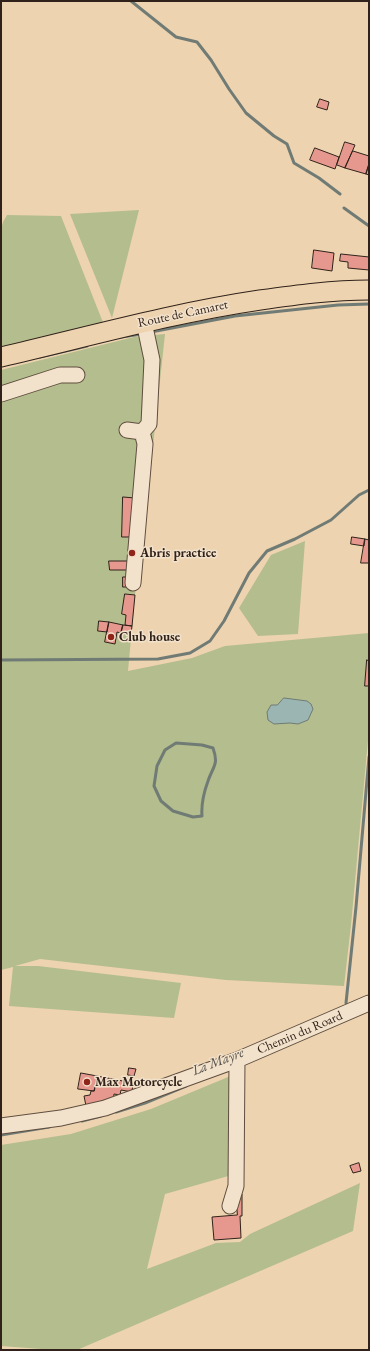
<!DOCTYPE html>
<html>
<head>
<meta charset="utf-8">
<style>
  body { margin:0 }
  #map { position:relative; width:370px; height:1351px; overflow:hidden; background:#edd3af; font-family:"EB Garamond",serif }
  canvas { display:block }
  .frame { position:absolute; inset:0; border:2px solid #30221a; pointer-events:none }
</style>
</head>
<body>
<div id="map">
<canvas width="370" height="1351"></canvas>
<div class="frame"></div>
</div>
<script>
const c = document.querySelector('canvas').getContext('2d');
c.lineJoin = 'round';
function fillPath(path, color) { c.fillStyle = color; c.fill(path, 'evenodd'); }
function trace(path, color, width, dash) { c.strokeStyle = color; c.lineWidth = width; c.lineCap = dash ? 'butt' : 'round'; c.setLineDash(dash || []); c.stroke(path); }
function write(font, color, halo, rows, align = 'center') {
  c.font = font + ' "EB Garamond",serif'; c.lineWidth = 3; c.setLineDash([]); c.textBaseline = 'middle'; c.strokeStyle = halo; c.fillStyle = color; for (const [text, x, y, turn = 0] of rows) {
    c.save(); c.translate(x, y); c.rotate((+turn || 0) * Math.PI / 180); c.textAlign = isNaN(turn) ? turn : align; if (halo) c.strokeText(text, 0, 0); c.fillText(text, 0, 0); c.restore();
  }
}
fillPath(new Path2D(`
  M139 210 112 318 70 214Z
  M7 215 61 216 104 325 1 351V229L3 222Z
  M165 334 147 502 135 595 128 671 192 658 225 646 369 633V729L351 925 344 986 226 980 40 959 15 966H38L181 983 174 1018 9 1006 13 967 1 970V370L134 337Z
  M305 541 298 634 258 636 239 608 271 555Z
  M233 1075 232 1175 165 1194 147 1269 216 1243 240 1242 250 1234 360 1183 353 1231 77 1350H55L1 1346V1145L71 1134 151 1109Z`), '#b4bd8d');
const water = new Path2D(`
  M284 698 307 701 311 704 313 709 308 720 298 724 290 723 274 724 268 720 267 712 271 705H277Z`);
fillPath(water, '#9bb6b2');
trace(water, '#707b75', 1);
trace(new Path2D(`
  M131 1 176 37 197 42 211 60 229 89 246 113 274 136 287 144 294 163 319 178 340 194
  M344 208 369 226
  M151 332 235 316 338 305 369 304
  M121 337 142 334
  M40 357 87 346
  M1 660 158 659 190 653 210 641 224 621 249 573 267 551 295 539 331 520 359 495 369 490
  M176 743 202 745 213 748C219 765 213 766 208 781 204 792 201 804 202 816L193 817 173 811 161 801 154 786 157 766 165 750Z
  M346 1003 356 907 369 757
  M116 1112 145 1103 186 1086
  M82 1121 101 1116
  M1 1135 49 1127`), '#707b75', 3);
const building = new Path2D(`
  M320 99 329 102 327 110 317 107Z
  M345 142 355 145 345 168 337 165Z
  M315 148 339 157 335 169 310 160Z
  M353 151 369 156V164L366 174 345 168Z
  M369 164V175L366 174Z
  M314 250 334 253 332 271 312 268Z
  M341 254 369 257V270L348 268V262L340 261Z
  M123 497 135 498 130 537H122Z
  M352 537 365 539 364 546 351 544Z
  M365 539 369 540V563H361Z
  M109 561H128L129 570H110Z
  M123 577H129V587H123Z
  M125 594 135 595 132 626 125 625 126 615 122 614Z
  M99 621 109 622 107 632 98 631Z
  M109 622 123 625 121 633 117 632 115 644 105 642Z
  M123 625 132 626 131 634 121 633Z
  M367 660 369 661V686H365Z
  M129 1068 136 1069 134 1076 128 1075Z
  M81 1073 97 1076 94 1091 78 1089Z
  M97 1076 133 1083 132 1092 121 1090 120 1095 114 1094 113 1101 86 1106 84 1096 90 1095 91 1091H94Z
  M359 1163 361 1171 353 1173 350 1166Z
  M236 1194H242V1216H240L241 1238 214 1240 212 1217 237 1215Z`);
fillPath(building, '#e6988e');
trace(building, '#30221a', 1);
const minor = new Path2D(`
  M1 394 60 375H77
  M127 430 142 432 149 424 152 360 144 322
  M133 583 145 444 142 432
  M1 1126 61 1118 105 1108 237 1060 369 1003
  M230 1206 236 1186 237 1060`);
const major = new Path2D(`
  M1 357C87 337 172 313 260 300 296 295 332 290 369 290`);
trace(minor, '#5f4e3f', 17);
trace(major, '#30221a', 21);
trace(minor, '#f3e2cb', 15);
trace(major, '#edd3af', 19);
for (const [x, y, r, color] of [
  [132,553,4,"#8f2418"],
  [111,637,4,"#8f2418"],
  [87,1082,4,"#8f2418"]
]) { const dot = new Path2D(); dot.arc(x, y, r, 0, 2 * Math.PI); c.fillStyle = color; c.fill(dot); trace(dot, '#f3e2cb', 1.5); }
write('13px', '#30221a', '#f3e2cb', [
  ["Route de Camaret",183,314,-12],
  ["Chemin du Roard",300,1033,-23]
]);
write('bold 13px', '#30221a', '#f3e2cb', [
  ["Abris practice",140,553],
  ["Club house",119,637],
  ["Max Motorcycle",95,1082]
], 'left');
write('italic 14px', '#504e48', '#f3e2cb', [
  ["La Mayre",218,1062,-21]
]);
</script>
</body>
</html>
